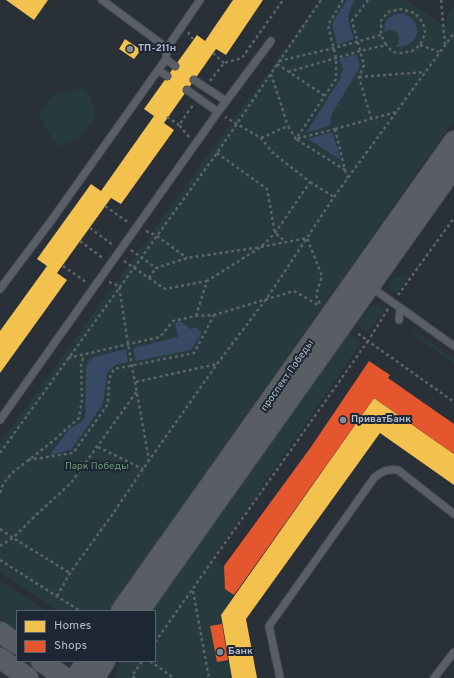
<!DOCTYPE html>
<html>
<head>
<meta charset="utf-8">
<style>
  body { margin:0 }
  #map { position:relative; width:454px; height:678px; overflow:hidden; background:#2a3038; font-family:Overpass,sans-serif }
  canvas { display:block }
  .legend { position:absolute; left:16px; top:610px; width:140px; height:52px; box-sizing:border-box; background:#1d2633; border:1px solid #59626f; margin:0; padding:5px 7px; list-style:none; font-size:12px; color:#b4bcc9 }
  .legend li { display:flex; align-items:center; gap:8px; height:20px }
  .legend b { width:20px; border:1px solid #59626f }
</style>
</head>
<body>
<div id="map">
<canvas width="454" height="678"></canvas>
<ul class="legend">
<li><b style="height:11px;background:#f2c14e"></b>Homes</li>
<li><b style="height:11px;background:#e4572e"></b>Shops</li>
</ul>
</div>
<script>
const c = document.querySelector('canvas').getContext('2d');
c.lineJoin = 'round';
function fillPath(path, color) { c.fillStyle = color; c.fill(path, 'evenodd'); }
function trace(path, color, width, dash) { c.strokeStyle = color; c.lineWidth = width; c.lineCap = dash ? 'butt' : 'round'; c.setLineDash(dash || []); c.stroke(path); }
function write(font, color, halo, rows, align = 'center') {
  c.font = font + ' Overpass,sans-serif'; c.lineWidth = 4; c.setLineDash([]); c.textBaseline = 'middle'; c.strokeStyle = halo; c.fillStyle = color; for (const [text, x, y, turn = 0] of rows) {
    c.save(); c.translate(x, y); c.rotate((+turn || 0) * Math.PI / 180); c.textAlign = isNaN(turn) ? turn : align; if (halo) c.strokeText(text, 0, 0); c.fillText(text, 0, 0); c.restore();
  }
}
fillPath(new Path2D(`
  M320 0H406L446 27 447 17 454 6V120L108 611H57L0 571V443Z
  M83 87 89 93 96 116 81 138 57 146 38 115 53 95Z
  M410 274 396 294 390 290 389 279Z
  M376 304 386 307 368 333 356 325 369 308Z
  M413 330 454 359V364L412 333Z
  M349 333 361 343 213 558 224 566 225 589 234 595 221 615 222 624 211 627 217 662 228 660 232 678H116L119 661H155V611H151Z
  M0 581 47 611H17V631L0 619Z`), '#273a3e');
fillPath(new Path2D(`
  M347 0H355C344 17 349 21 354 39L337 45 333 28V22Z
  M403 13C426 23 420 48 395 47L398 44 399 35 395 31 390 30 384 32C385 18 389 15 403 13Z
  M356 54 360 64 359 68 332 114 330 120 331 125 306 133 340 79 343 69 339 59Z
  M332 132 341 160 308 139Z
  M181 321 190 329 196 327 202 333 191 350 136 361 133 348 178 337 175 323Z
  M126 349 128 362 115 365 107 373 103 404 71 450 50 455 69 429 80 423 85 418 86 367 89 361 94 357Z`), '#384963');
fillPath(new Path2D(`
  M6 0H48L34 20Z
  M233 0H263L226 55 216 49 164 123 174 130 121 204 111 198 57 273 67 280 0 373V331L47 266 37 259 91 184 101 191 154 116 144 109 197 35 205 41Z
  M125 39 141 50 134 59 119 49Z
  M374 398 454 454V485L380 433 246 619 257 678H232L221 615Z`), '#f2c14e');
fillPath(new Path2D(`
  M369 361 390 375 388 378 454 424V454L374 398 234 595 225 589 224 566 311 447Z
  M222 624 228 660 217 662 210 626Z`), '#e4572e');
const lane = new Path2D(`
  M102 0 167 48
  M166 59 175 66
  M158 70 167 76
  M194 80 226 101
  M187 90 218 112
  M371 287 454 346
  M0 289 51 221 166 59 167 48 200 0
  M399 320 400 308
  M0 420 218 112 271 41
  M280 678 269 626 374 478C382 471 387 469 398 470L454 514
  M434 678 454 652`);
const secondary = new Path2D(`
  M121 611 454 141
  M139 611 454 167
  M0 632 17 644
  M0 658 28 678
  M41 661 65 678
  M76 678 87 661
  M94 678 105 661`);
trace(lane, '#484c53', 9);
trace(secondary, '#484c53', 22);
trace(new Path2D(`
  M368 0 352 21 364 65 359 77 371 118
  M441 0 445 44
  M188 32 193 39
  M420 45 439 52
  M213 53 224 63
  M279 61 334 48 381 35
  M277 64 325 96
  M288 72 360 51 386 45 381 35V21L388 12 401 9 415 13 423 23 425 32 423 39 420 45 412 51 402 53 393 52 386 45
  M271 74 288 126
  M359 77 425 72
  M210 81 224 63 242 58 283 0
  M167 117 179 125
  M335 129 345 170 296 139Z
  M335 129 396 112
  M189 137 179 125 193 105
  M261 138 288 126 296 139 336 79V58L328 25 343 0
  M217 153 267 189 275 233 286 242
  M345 170 348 178
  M310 182 334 197
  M105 206 129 223
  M90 228 113 245
  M146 231 157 236 187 258
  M80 241 104 259
  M131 250 156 268 187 258 261 247 307 238 322 276 316 295 320 304
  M124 261 165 289 207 281
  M63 266 86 282
  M149 278 156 268
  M109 282 119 286 128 344 149 460
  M398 295 454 218
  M388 309 368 341 454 402
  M196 316 207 281 261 247 275 233 310 182 272 152 261 138 225 117
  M68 358 160 337 173 321 196 316 214 315 294 291 318 305
  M136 382 217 364
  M98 447 143 469
  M0 453 217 153 321 0
  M28 460 73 453 108 404 109 379 114 369 194 353 214 315
  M0 493 3 484 12 473 53 441 79 418 82 400 81 364 84 356
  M0 529 13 538 70 573
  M0 546 13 538 37 514 71 483 137 391
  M0 560 80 611
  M193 591 209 678
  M57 596 70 573 112 515 143 469 217 364 267 298 334 197 454 33
  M155 642 368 341 356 332
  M150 661 174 678
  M135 678 132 676 142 661`), '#5d636a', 2.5, [3, 3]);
trace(lane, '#5a5e66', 7);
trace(secondary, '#595d64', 20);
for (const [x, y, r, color] of [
  [130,49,4,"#848b96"],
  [343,420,4,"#848b96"],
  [220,652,4,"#848b96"]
]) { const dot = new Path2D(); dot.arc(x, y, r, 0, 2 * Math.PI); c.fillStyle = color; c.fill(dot); trace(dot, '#1d2633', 1.5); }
write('bold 10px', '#b4bcc9', '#1d2633', [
  ["ТП-211н",138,49],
  ["ПриватБанк",351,420],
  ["Банк",228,652]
], 'left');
write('10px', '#b4bcc9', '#1d2633', [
  ["проспект Победы",288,376,-55]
]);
write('10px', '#6b9a76', '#1d2633', [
  ["Парк Победы",97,467]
]);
</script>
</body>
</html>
